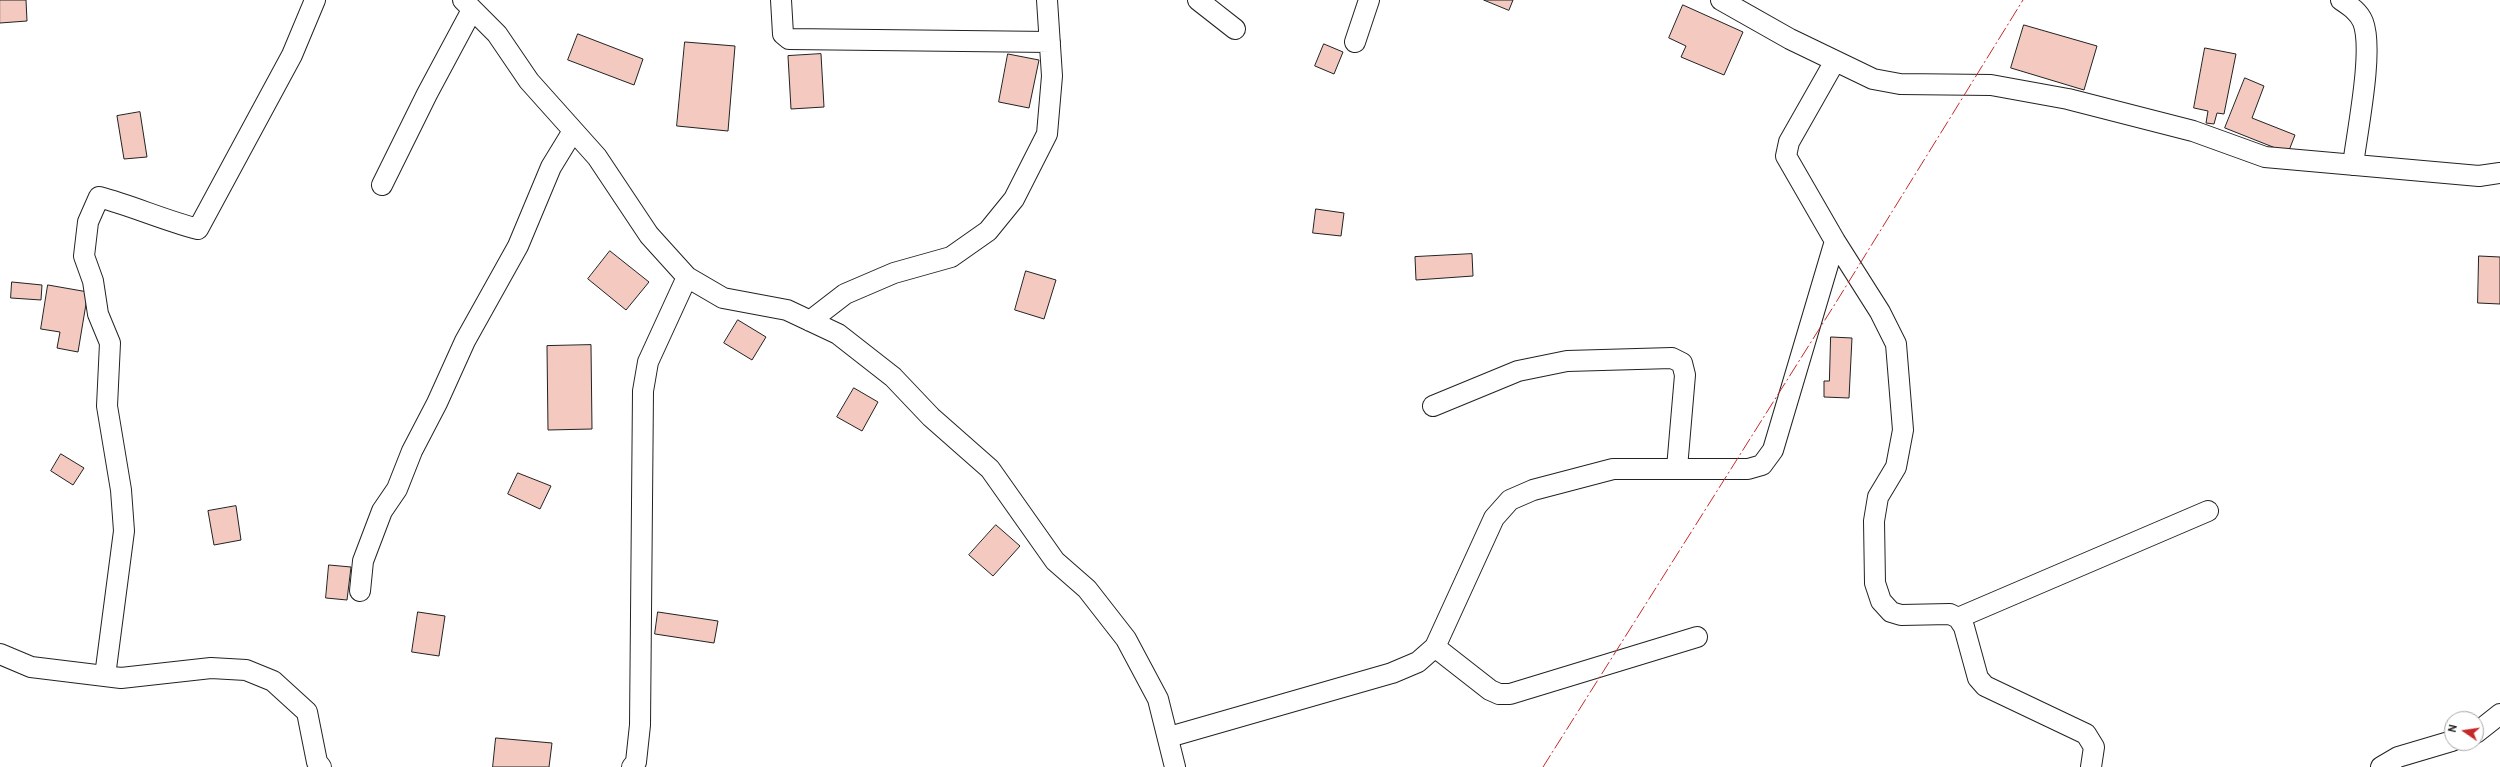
<!DOCTYPE html>
<html>
<head>
<meta charset="utf-8">
<style>
  body { margin:0 }
  #map { position:relative; width:2500px; height:767px; overflow:hidden; background:#fff; font-family:Overpass,sans-serif }
  canvas { display:block }
  .north { position:absolute; left:2444px; top:711px; width:40px; height:40px; box-sizing:border-box; background:#fff; border:1px solid #a7a7a7; border-radius:50%; rotate:283deg; font-size:11px; font-weight:700; line-height:16px; text-align:center; color:#222 }
  .north::after { content:''; display:block; margin:auto; width:14px; height:18px; background:#c62828; clip-path:polygon(50% 0,100% 100%,50% 72%,0 100%) }
</style>
</head>
<body>
<div id="map">
<canvas width="2500" height="767"></canvas>
<div class="north">N</div>
</div>
<script>
const c = document.querySelector('canvas').getContext('2d');
c.lineJoin = 'round';
function fillPath(path, color) { c.fillStyle = color; c.fill(path, 'evenodd'); }
function trace(path, color, width, dash) { c.strokeStyle = color; c.lineWidth = width; c.lineCap = dash ? 'butt' : 'round'; c.setLineDash(dash || []); c.stroke(path); }
const building = new Path2D(`
  M0 0H26L27 21 0 23Z
  M1484 0H1513L1509 10Z
  M1683 5 1743 32 1724 75 1681 57 1686 46 1669 38Z
  M2024 25 2097 46 2084 90 2011 68Z
  M578 34 643 59 634 85 568 60Z
  M685 42 735 46 728 131 677 126Z
  M1324 44 1343 52 1334 74 1315 66Z
  M2205 48 2236 54 2224 114 2217 113 2214 124 2206 123 2208 111 2194 108Z
  M821 54 824 107 791 109 788 56Z
  M1008 54 1039 60 1029 108 999 102Z
  M2245 78 2264 86 2252 118 2295 135 2288 153 2225 128Z
  M140 112 147 157 124 159 117 116Z
  M1316 209 1344 213 1341 236 1313 233Z
  M610 251 649 282 626 310 588 279Z
  M1472 254 1473 276 1416 280 1415 257Z
  M2479 256 2500 257V304L2478 303Z
  M1026 271 1056 280 1044 319 1015 310Z
  M12 282 42 285 41 300 11 298Z
  M48 285 88 292 78 352 57 348 60 332 41 329Z
  M738 320 766 337 752 360 724 343Z
  M1831 337 1852 338 1849 398 1824 397V381H1829Z
  M591 345 592 429 548 430 547 346Z
  M854 388 878 402 862 431 837 417Z
  M61 454 84 468 73 485 51 471Z
  M518 473 551 486 540 509 508 494Z
  M236 506 241 540 214 545 208 511Z
  M996 525 1020 546 993 576 969 555Z
  M329 565 351 567 347 600 326 598Z
  M418 612 445 616 439 656 412 652Z
  M658 612 718 621 714 643 655 634Z
  M496 738 552 743 549 767H493Z`);
fillPath(building, '#f3c9c0');
trace(building, '#222', 1);
const minor = new Path2D(`
  M463 0 497 34 529 81 597 157 649 235 687 277 723 298 787 310 838 334 893 377 931 417 990 469 1055 561 1087 589 1126 639 1158 699 1175 767
  M781 0 783 34 789 39 1050 42
  M1198 0 1235 29
  M1721 0 1790 39 1873 79 1900 84 1991 85 2068 99 2193 131 2265 157 2479 176 2500 173
  M2341 0C2350 6 2359 12 2363 22 2374 50 2357 132 2353 165
  M1355 42 1369 0
  M1835 61 1789 142 1786 156 1835 241 1880 312 1896 344 1903 430 1896 467 1878 497 1874 521 1875 583 1881 601 1891 612 1901 615 1950 614 1958 618 1964 627 1978 678 1985 686 2086 734 2094 747 2091 767
  M382 185 427 94 472 10
  M810 321 845 294 894 273 951 257 988 231 1014 199 1047 134 1052 76 1047 0
  M1433 406 1518 371 1567 361 1672 358 1682 363 1685 375 1677 468
  M360 591 363 561 382 511 397 489 412 451 437 403 465 341 518 246 551 167 573 131
  M1958 618 2208 511
  M1435 647 1490 690 1499 694H1510L1697 637
  M0 654 31 667 121 678 211 668 246 670 273 681 307 712 317 762 321 767
  M105 676 124 531 121 490 107 406 110 343 98 314 93 281 84 256 88 222 99 197C133 206 163 220 198 229L292 55 315 0
  M2476 733 2500 714
  M1169 737 1392 673 1418 662 1435 647 1494 518 1510 500 1533 490 1613 469H1748L1762 465 1773 450 1835 241
  M632 767 636 762 640 725 643 391 648 362 687 277
  M2381 767 2398 757 2452 741`);
trace(minor, '#222', 22);
trace(minor, '#fff', 20);
trace(new Path2D(`
  M1543 767 1835 304 2023 0`), '#c62828', 1, [14, 3, 2, 3]);
</script>
</body>
</html>
